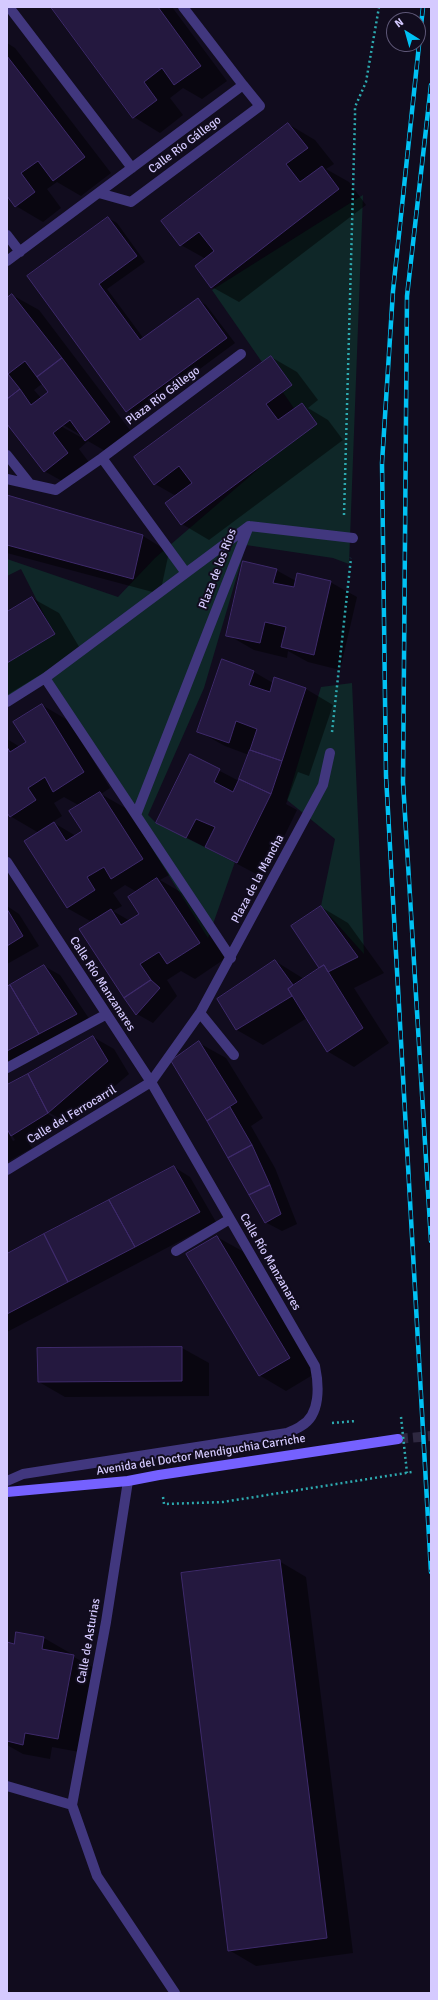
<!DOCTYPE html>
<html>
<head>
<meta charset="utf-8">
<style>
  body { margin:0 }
  #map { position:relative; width:438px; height:2000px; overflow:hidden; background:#110c1e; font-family:Signika,sans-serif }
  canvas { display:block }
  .frame { position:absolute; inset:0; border:8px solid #d5caff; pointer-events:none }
  .north { position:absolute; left:386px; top:12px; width:40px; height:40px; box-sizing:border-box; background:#110c1e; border:1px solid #5f5878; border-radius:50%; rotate:323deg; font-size:11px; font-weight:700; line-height:16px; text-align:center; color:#d5caff }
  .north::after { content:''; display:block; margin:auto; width:14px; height:18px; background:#00c2f4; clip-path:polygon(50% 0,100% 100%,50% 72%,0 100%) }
</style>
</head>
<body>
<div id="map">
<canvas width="438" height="2000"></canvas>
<div class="frame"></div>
<div class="north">N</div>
</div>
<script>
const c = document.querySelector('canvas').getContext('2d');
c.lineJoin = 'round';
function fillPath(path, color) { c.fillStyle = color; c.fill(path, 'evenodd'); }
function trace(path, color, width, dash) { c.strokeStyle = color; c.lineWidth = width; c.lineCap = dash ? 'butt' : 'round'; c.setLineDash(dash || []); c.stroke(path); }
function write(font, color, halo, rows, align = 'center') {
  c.font = font + ' Signika,sans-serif'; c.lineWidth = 4; c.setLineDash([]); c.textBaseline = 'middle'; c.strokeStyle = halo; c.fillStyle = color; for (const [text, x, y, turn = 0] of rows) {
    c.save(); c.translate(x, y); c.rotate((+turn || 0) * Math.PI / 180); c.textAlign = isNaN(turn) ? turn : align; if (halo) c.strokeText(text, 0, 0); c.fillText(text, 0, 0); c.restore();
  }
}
fillPath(new Path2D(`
  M363 195 349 564 333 558 246 545 204 688 148 815 156 823 235 862 208 938 45 678 7 702V663L54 634 21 569 7 576V559L118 597 155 558 307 427 212 290Z
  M352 683 364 954 321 906 335 839 287 800 321 687Z`), '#0f2728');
fillPath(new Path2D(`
  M52 7H172L227 81 202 99 183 88 170 98 183 115 160 133 134 117Z
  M7 43 15 48 111 173 81 196 57 182 47 189 61 208 43 222 16 206 7 195Z
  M288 124 315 140 334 164 326 169 349 182 366 205 239 302 212 287 206 259 181 245Z
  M108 218 117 223 145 262 107 289 144 339 198 300 206 305 235 343 136 416 127 411 29 276Z
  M12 295 39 310 136 438 112 455 88 441 79 449 94 469 71 486 44 471 7 422V299ZM43 383 49 392 41 398 34 390ZM58 422 84 437V439L57 424Z
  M271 357 297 372 318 400 308 408 328 420 343 440 209 540 182 524 176 496 155 484Z
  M7 497 143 536 169 552 160 594 7 553Z
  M276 570 296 581 330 582 357 597 340 670 308 662 288 651 287 658 254 650 228 635Z
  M32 598 59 613 81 650 7 695V613Z
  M254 672 273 683 275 679 306 689 333 705 309 776 298 772 286 804 297 810 264 878 157 822 191 756 239 781 249 755 225 746 198 731Z
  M42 705 69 721 110 788 101 794 127 809 169 875 160 880 184 894 226 958 195 979 181 971 167 980 177 996 153 1023 137 1014 124 998 92 922 67 908 39 833 10 816 7 811V739L20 747 27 742ZM64 797 80 806 83 831 76 836 54 823 41 831 40 830 62 816 54 803ZM125 885 137 892 140 914 130 921 113 911 122 906 113 893Z
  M7 906 19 914 39 946 7 964Z
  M321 907 348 923 384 973 354 988 389 1043 354 1067 327 1051 307 1018 263 1045 237 1030 218 1000 275 961 304 979 320 968 293 926Z
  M44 966 60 975 92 1023 7 1069V988Z
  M93 1037 114 1049 129 1074 70 1124 44 1110 43 1111 63 1123 29 1144 32 1148 7 1162V1131L13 1141 15 1140 7 1127V1086Z
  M199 1043 226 1058 263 1118 251 1126 275 1168 297 1224 282 1231 265 1222 208 1121Z
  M174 1167 190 1177 216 1222 7 1332V1255Z
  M217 1237 244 1252 316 1373 286 1391 259 1375Z
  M182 1348 209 1363V1396L65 1397 39 1382Z
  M279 1561 306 1577 353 1953 256 1966 229 1950Z
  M44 1638 70 1653V1655L100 1671 85 1753 52 1747 50 1759 23 1754 7 1745V1640L9 1644 14 1645Z`), '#0007');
const building = new Path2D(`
  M51 7H158L201 66 174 85 162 68 144 82 157 100 133 118Z
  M7 56 85 157 53 181 38 161 21 173 35 192 15 207 7 196Z
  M288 123 308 148 286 164 300 182 322 166 339 189 211 288 195 266 214 251 199 232 180 246 161 221Z
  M108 217 137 256 99 284 140 340 198 298 227 338 126 412 27 276Z
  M12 294 62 358 37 377 25 361 8 374 20 389 7 399V298Z
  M271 356 292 385 266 404 278 420 302 403 317 424 181 525 165 503 192 483 179 466 154 485 134 457Z
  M62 358 110 422 85 441 70 420 62 426 53 433 68 453 44 472 7 424V399L20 389 31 405 48 392 37 377Z
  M7 495 143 535 133 579 7 545Z
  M243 561 277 569 273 583 294 587 297 573 331 581 314 655 281 647 286 627 265 622 260 643 226 636Z
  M32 597 55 634 7 663V612Z
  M222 659 254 671 249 685 270 692 274 677 306 688 282 761 250 750 257 729 236 721 229 743 197 732Z
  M42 704 84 772 53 792 45 777 28 788 36 800 10 817 7 813V747L10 752 26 742 13 722Z
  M250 750 282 761 271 794 239 779Z
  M190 754 220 769 214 782 233 792 239 779 271 794 237 863 205 847 215 827 196 819 186 838 156 823Z
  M100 792 143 859 111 879 104 867 87 877 95 890 67 908 24 841 54 822 66 841 82 831 69 811Z
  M157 878 200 943 167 964 159 952 140 964 151 980 124 998 79 929 111 909 121 925 139 914 128 897Z
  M321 906 358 957 328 972 324 965 319 968 291 926Z
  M7 909 23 936 7 946Z
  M275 960 293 985 288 989 292 996 236 1030 217 999Z
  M44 965 77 1014 39 1034 10 985Z
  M324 965 363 1028 327 1052 288 989Z
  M151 980 160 988 136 1015 124 998Z
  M10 985 39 1034 7 1051V987Z
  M93 1036 108 1061 48 1113 28 1074Z
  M199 1041 237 1102 207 1121 171 1061Z
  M28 1074 48 1113 11 1136 7 1129V1085Z
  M230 1107 252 1145 228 1158 207 1121Z
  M252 1145 270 1185 249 1195 228 1158Z
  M174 1166 200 1212 135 1247 109 1200Z
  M270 1185 281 1214 265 1223 249 1195Z
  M109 1200 135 1247 68 1282 44 1234Z
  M44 1234 68 1282 7 1314V1254Z
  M217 1236 290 1358 259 1376 186 1254Z
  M182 1347V1381L38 1382 37 1348Z
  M280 1560 327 1938 228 1951 181 1573Z
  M16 1632 44 1637 42 1649 74 1655 58 1739 25 1733 23 1745 7 1741V1642L14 1644Z`);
fillPath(building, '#24183f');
trace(building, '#3e2a6b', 1);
trace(new Path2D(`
  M398 1439 431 1436`), '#2e2840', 10, [10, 5]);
trace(new Path2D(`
  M344 515 355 117V107L366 82 379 7
  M332 732 351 558
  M332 1423 356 1421
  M163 1497 164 1504 223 1502 412 1472`), '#2daab0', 2.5, [2, 3]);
trace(new Path2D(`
  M9 7 132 168
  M183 7 243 85
  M7 235 20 252
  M7 261 243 85 260 106 131 202 99 193
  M7 455 30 484
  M102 458 186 573
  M7 479 56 490 102 458 241 354
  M249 526 353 538
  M45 678 231 958
  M7 702 45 678 249 526 136 815
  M7 862 151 1082 315 1366C319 1385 321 1415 301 1426 297 1429 291 1431 287 1433L23 1474 7 1481
  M200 1013 234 1055
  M7 1068 105 1015
  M7 1170 151 1082 200 1013 323 785 330 753
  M176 1251 230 1219
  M128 1481 106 1622 72 1805 97 1876 175 1993
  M7 1786 72 1805`), '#41377e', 10);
trace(new Path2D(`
  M7 1492 128 1481 159 1475 398 1439`), '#7561ff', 10);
const rail = new Path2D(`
  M423 7 393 291 382 463 386 776 431 1572
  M431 85 407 296 403 782 431 1241`);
trace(rail, '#00c2f4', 4.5);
trace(rail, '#110c1e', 3, [9]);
trace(new Path2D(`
  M401 1417 407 1473`), '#2daab0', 2.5, [2, 3]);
write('12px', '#d5caff', '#110c1e', [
  ["Calle Río Gállego",185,145,-37],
  ["Plaza Río Gállego",163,396,-37],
  ["Plaza de los Ríos",218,569,-69],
  ["Plaza de la Mancha",258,879,-62],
  ["Calle Río Manzanares",102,984,57],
  ["Calle del Ferrocarril",72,1115,-31],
  ["Calle Río Manzanares",270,1262,60],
  ["Avenida del Doctor Mendiguchia Carriche",201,1455,-9],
  ["Calle de Asturias",89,1641,-80]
]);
</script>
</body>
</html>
